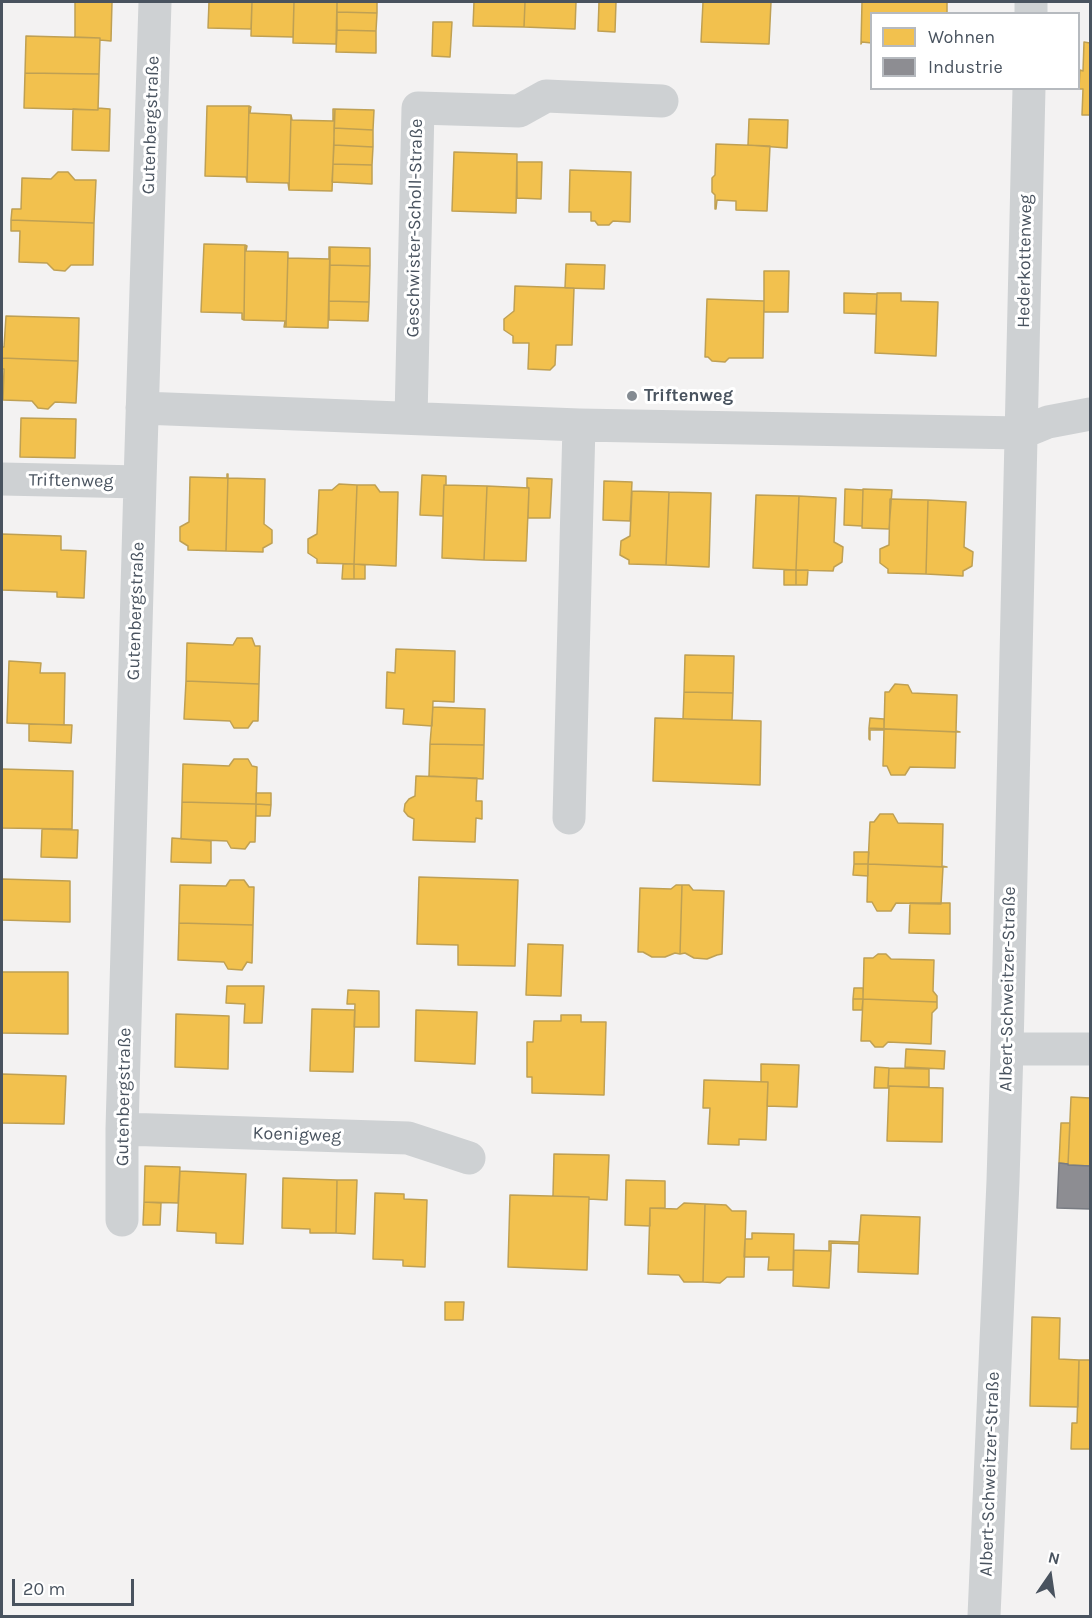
<!DOCTYPE html>
<html>
<head>
<meta charset="utf-8">
<style>
  body { margin:0 }
  #map { position:relative; width:1092px; height:1618px; overflow:hidden; background:#f3f2f2; font-family:Karla,sans-serif }
  canvas { display:block }
  .frame { position:absolute; inset:0; border:3px solid #49535f; pointer-events:none }
  .legend { position:absolute; left:870px; top:12px; width:210px; height:78px; box-sizing:border-box; background:#fff; border:2px solid #b6babf; margin:0; padding:8px 10px; list-style:none; font-size:18px; color:#49535f }
  .legend li { display:flex; align-items:center; gap:12px; height:30px }
  .legend b { width:30px; border:2px solid #b6babf }
  .north { position:absolute; left:1020px; top:1546px; width:60px; height:60px; -webkit-text-stroke:4px #fff; paint-order:stroke; rotate:13deg; font-size:16px; font-weight:700; line-height:24px; text-align:center; color:#49535f }
  .north::after { content:''; display:block; margin:auto; width:21px; height:27px; background:#49535f; clip-path:polygon(50% 0,100% 100%,50% 72%,0 100%) }
  .scale { position:absolute; left:12px; top:1579px; width:122px; height:27px; box-sizing:border-box; border:3px solid #49535f; border-top:0; padding-left:8px; font-size:18px; line-height:21px; white-space:nowrap; color:#49535f; -webkit-text-stroke:4px #fff; paint-order:stroke }
</style>
</head>
<body>
<div id="map">
<canvas width="1092" height="1618"></canvas>
<div class="frame"></div>
<ul class="legend">
<li><b style="height:16px;background:#f2c14e"></b>Wohnen</li>
<li><b style="height:16px;background:#8d8d92"></b>Industrie</li>
</ul>
<div class="north">N</div>
<div class="scale">20 m</div>
</div>
<script>
const c = document.querySelector('canvas').getContext('2d');
c.lineJoin = 'round';
function fillPath(path, color) { c.fillStyle = color; c.fill(path, 'evenodd'); }
function trace(path, color, width, dash) { c.strokeStyle = color; c.lineWidth = width; c.lineCap = dash ? 'butt' : 'round'; c.setLineDash(dash || []); c.stroke(path); }
function write(font, color, halo, rows, align = 'center') {
  c.font = font + ' Karla,sans-serif'; c.lineWidth = 6; c.setLineDash([]); c.textBaseline = 'middle'; c.strokeStyle = halo; c.fillStyle = color; for (const [text, x, y, turn = 0] of rows) {
    c.save(); c.translate(x, y); c.rotate((+turn || 0) * Math.PI / 180); c.textAlign = isNaN(turn) ? turn : align; if (halo) c.strokeText(text, 0, 0); c.fillText(text, 0, 0); c.restore();
  }
}
const homes = new Path2D(`
  M75 2H112L111 41 100 40V38L75 37Z
  M209 2H252L251 29 208 28Z
  M252 2H294L293 37 251 36Z
  M294 2H337L336 44 293 43Z
  M337 2H377V13L337 12Z
  M474 2H525L524 27 473 26Z
  M525 2H576L575 29 524 27Z
  M599 2H616L615 32 598 31Z
  M703 2H771L769 44 701 42Z
  M862 2H947V14H872V43L862 42 861 44Z
  M337 12 377 13 376 31 337 30Z
  M433 22H452L450 57 432 56Z
  M337 30 376 31V53L336 52Z
  M26 36 100 38 99 74 25 73Z
  M1084 42 1090 43V115H1082L1083 89H1079L1080 70 1083 71Z
  M25 73 99 74 98 110 24 108Z
  M207 106H249L247 182 246 177 205 176Z
  M249 106 251 107 250 113 291 115 289 190 288 183 247 182Z
  M98 108 110 109 109 151 72 150 73 109 98 110Z
  M333 109H335L332 191 289 190 291 115 292 120 333 121Z
  M335 109 374 110 373 130 334 128Z
  M749 119 788 120 787 148 748 145Z
  M334 128 373 130V147L334 145Z
  M716 144 770 146 767 211 736 210V201L717 200 716 209H715V195L712 192V178L715 175Z
  M334 145 373 147 372 165 333 164Z
  M454 152 517 154 516 213 452 211Z
  M517 162H542L541 199 517 198Z
  M333 164 372 165V184L332 182Z
  M570 170 631 172 630 222 613 221 609 225H598L595 221H591V212H569Z
  M58 172H68L75 180H96L94 223 11 220 12 209H21L22 178 51 179Z
  M11 220 94 223 93 265H71L65 271 54 270 47 263 19 262 20 231H11Z
  M204 244 245 245 244 320 242 319V313L201 312Z
  M245 245 247 246 246 251 288 252 286 327H284L285 321 244 320Z
  M329 247H330L328 328 286 327 288 252V258L329 259Z
  M330 247 370 248V266L330 265Z
  M566 264 605 265 604 289 565 288Z
  M330 265 370 266 369 302 329 301Z
  M764 271H789L788 312H764Z
  M515 286 574 288 572 345H556L555 365 550 370 528 369 529 343H513V336L504 330V319L514 311Z
  M844 293 877 294 876 314 844 313Z
  M877 293H901V301L938 302 936 356 875 353Z
  M707 299 764 301 763 358H729L725 362 712 361 708 357H705Z
  M329 301 369 302 368 321 329 320Z
  M6 316 79 318 78 361 2 358V347H4Z
  M2 358 78 361 76 403 55 402 48 409 38 408 32 401 3 400 4 369H2Z
  M21 418 76 419 75 458 20 457Z
  M227 474H228L226 551 188 550V546L180 541V527L189 522 190 477 227 478Z
  M228 474V478L265 479 264 524 272 530V543L263 548V552L226 551Z
  M422 475 446 476V485H444L443 516 420 515Z
  M527 478 552 479 550 518H528L529 488 527 487Z
  M604 481 632 482 630 521 603 520Z
  M339 484 357 485 354 564 317 563V559L308 553V539L317 534 319 490H332Z
  M357 485H375L380 492H398L396 566 354 564Z
  M444 485 487 486 484 560 442 558Z
  M487 486 529 488 526 561 484 560Z
  M845 489 863 490 862 526 844 525Z
  M863 489 892 490 889 529 862 528Z
  M632 491 669 492 666 565 629 564V560L620 555 621 541 630 536Z
  M669 492 711 493 709 567 666 565Z
  M756 495 799 496 796 570 753 568Z
  M799 496 836 498 834 542 843 547 842 562 834 567 833 571 796 570Z
  M890 499 928 500 926 574 888 573V569L880 563V549L889 545Z
  M928 500 966 502 964 547 973 552 972 566 963 571V576L926 574Z
  M2 534 61 536V550L86 551 84 598 57 597V592L2 590Z
  M343 564H354V579H342Z
  M354 564 365 565V579H354Z
  M784 570H796V585H784Z
  M796 570H808L807 585H796Z
  M237 638H252L255 646H260L259 684 186 681 187 643 233 645Z
  M396 649 455 651 454 702 433 701 432 726 403 724 404 709 386 708 387 672 395 673Z
  M685 655 734 656 733 693 684 692Z
  M9 661 41 663 40 673H65L64 725 7 723Z
  M186 681 259 684 258 721H253L248 728H234L230 721 184 719Z
  M895 684 908 685 912 693 957 695 956 731 960 732 884 729 885 692H889Z
  M684 692 733 693 732 720 683 719Z
  M433 707 485 709 484 745 430 744Z
  M655 718 761 721 760 785 653 781Z
  M870 718 884 719V729L869 728Z
  M29 724 72 725 71 743 29 741Z
  M869 728 956 732 955 768 910 767 905 775H891L887 766H883L884 730H870V740L869 739Z
  M430 744 484 745 483 779 429 776Z
  M234 759H248L252 766 257 767 256 804 182 802 183 764 229 766Z
  M2 769 73 771 72 829 2 828Z
  M416 776 477 778 476 801H482V819L476 818 475 842 413 840 414 819 408 816 404 811 405 804 409 799 415 796Z
  M256 793H271V805L256 804Z
  M182 802 256 804 255 842H250L245 849 231 848 227 841 181 839Z
  M256 804 271 805 270 816H256Z
  M880 814H893L898 823 943 824 942 866 947 867 868 864 870 822H874Z
  M42 829 78 830 77 858 41 857Z
  M172 838 211 841V863L171 862Z
  M854 852H869L868 864H854Z
  M854 864H868V876L853 875Z
  M868 864 943 867 941 904 896 903 891 911H877L872 902H867Z
  M419 877 518 880 515 966 458 965V945L417 944Z
  M2 879 70 881V922L2 920Z
  M230 880H244L249 887H254L253 925 179 923 180 885 226 886Z
  M676 885H682L680 954 675 953 665 957H652L643 952H638L640 888 671 889Z
  M682 885H689L693 890 724 891 722 954 717 955 707 959 694 958 685 953 680 954Z
  M910 903H950V934L909 933Z
  M179 923 253 925 252 963 247 962 242 970 228 969 224 962 178 960Z
  M528 944 563 945 561 996 526 995Z
  M878 954H886L891 959 934 960 933 991 937 996V1002L863 999 864 958H873Z
  M2 972H68V1034L2 1033Z
  M227 986H264L262 1023H244L245 1004 226 1003Z
  M854 988H863V999H853Z
  M348 990 379 991V1027H354L355 1004H347Z
  M853 999H863L862 1010H853Z
  M863 999 937 1002V1008L932 1013 931 1044 888 1042 883 1047H875L870 1041H861Z
  M312 1009 355 1010 353 1072 310 1071Z
  M416 1010 477 1012 475 1064 415 1061Z
  M176 1014 229 1016 228 1069 175 1067Z
  M561 1015H581V1022H606L604 1095 532 1093V1077H527V1042H533L534 1021H561Z
  M906 1049 945 1051 944 1069 905 1067Z
  M761 1064 799 1065 797 1107 767 1106 768 1082H761Z
  M875 1067 889 1068 888 1088H874Z
  M889 1068 929 1069V1087L888 1086Z
  M2 1074 66 1076 64 1124 2 1123Z
  M704 1080 768 1082 766 1140 739 1139V1145L708 1144 710 1108H703Z
  M889 1086 943 1088 942 1142 887 1141Z
  M1071 1097 1090 1098V1166L1068 1165Z
  M1061 1123H1070L1068 1164 1059 1163Z
  M554 1154 609 1155 607 1200 589 1199V1197L553 1196Z
  M145 1166 180 1167 178 1203 144 1202Z
  M180 1171 246 1174 243 1244 216 1243V1233L177 1231Z
  M283 1178 337 1180 336 1233H310V1229L282 1228Z
  M337 1180H357L355 1234 336 1233Z
  M626 1180 665 1181V1208H650V1226L625 1225Z
  M375 1193 404 1194V1199L427 1200 425 1267 403 1266V1260L373 1259Z
  M510 1195 589 1197 587 1270 508 1267Z
  M144 1202 161 1203 160 1225H143Z
  M684 1203 705 1204 703 1282H684L679 1275 648 1274 650 1208 677 1209Z
  M705 1204 726 1205 732 1211H746L744 1277H727L720 1283 703 1282Z
  M861 1215 920 1217 918 1274 858 1272 859 1244 831 1243V1251H829V1241L859 1242Z
  M752 1233 794 1234 793 1270H768L769 1257H744L745 1239H752Z
  M794 1250 831 1251 829 1288 793 1286Z
  M445 1302H464L463 1320H445Z
  M1032 1317 1060 1318 1059 1359 1079 1360 1078 1407 1030 1406Z
  M1079 1360H1090V1449H1071L1072 1423H1077Z`);
fillPath(homes, '#f2c14e');
trace(homes, '#bfa053', 1.5);
const industry = new Path2D(`
  M1059 1163 1068 1164V1165L1090 1166V1209L1057 1208Z`);
fillPath(industry, '#8d8d92');
trace(industry, '#797c83', 1.5);
trace(new Path2D(`
  M1031 14V2
  M142 408 579 425 1021 433 1048 422 1090 414
  M411 418 418 108 519 111 546 96 662 101
  M2 479 140 482
  M569 818 579 425
  M1007 1049H1090
  M122 1129 408 1138 469 1158
  M122 1220V1129L140 482 155 2
  M984 1616 1003 1181 1007 1049 1029 88`), '#ced1d3', 33);
for (const [x, y, r, color] of [
  [632,396,6,"#848b92"]
]) { const dot = new Path2D(); dot.arc(x, y, r, 0, 2 * Math.PI); c.fillStyle = color; c.fill(dot); trace(dot, '#fff', 2); }
write('18px', '#49535f', '#fff', [
  ["Gutenbergstraße",151,125,-88],
  ["Geschwister-Scholl-Straße",415,228,-89],
  ["Hederkottenweg",1025,261,-89],
  ["Triftenweg",71,481,1],
  ["Gutenbergstraße",136,611,-88],
  ["Albert-Schweitzer-Straße",1008,989,-89],
  ["Gutenbergstraße",124,1097,-89],
  ["Koenigweg",297,1135,2],
  ["Albert-Schweitzer-Straße",990,1474,-88]
]);
write('bold 18px', '#49535f', '#fff', [
  ["Triftenweg",644,396]
], 'left');
</script>
</body>
</html>
